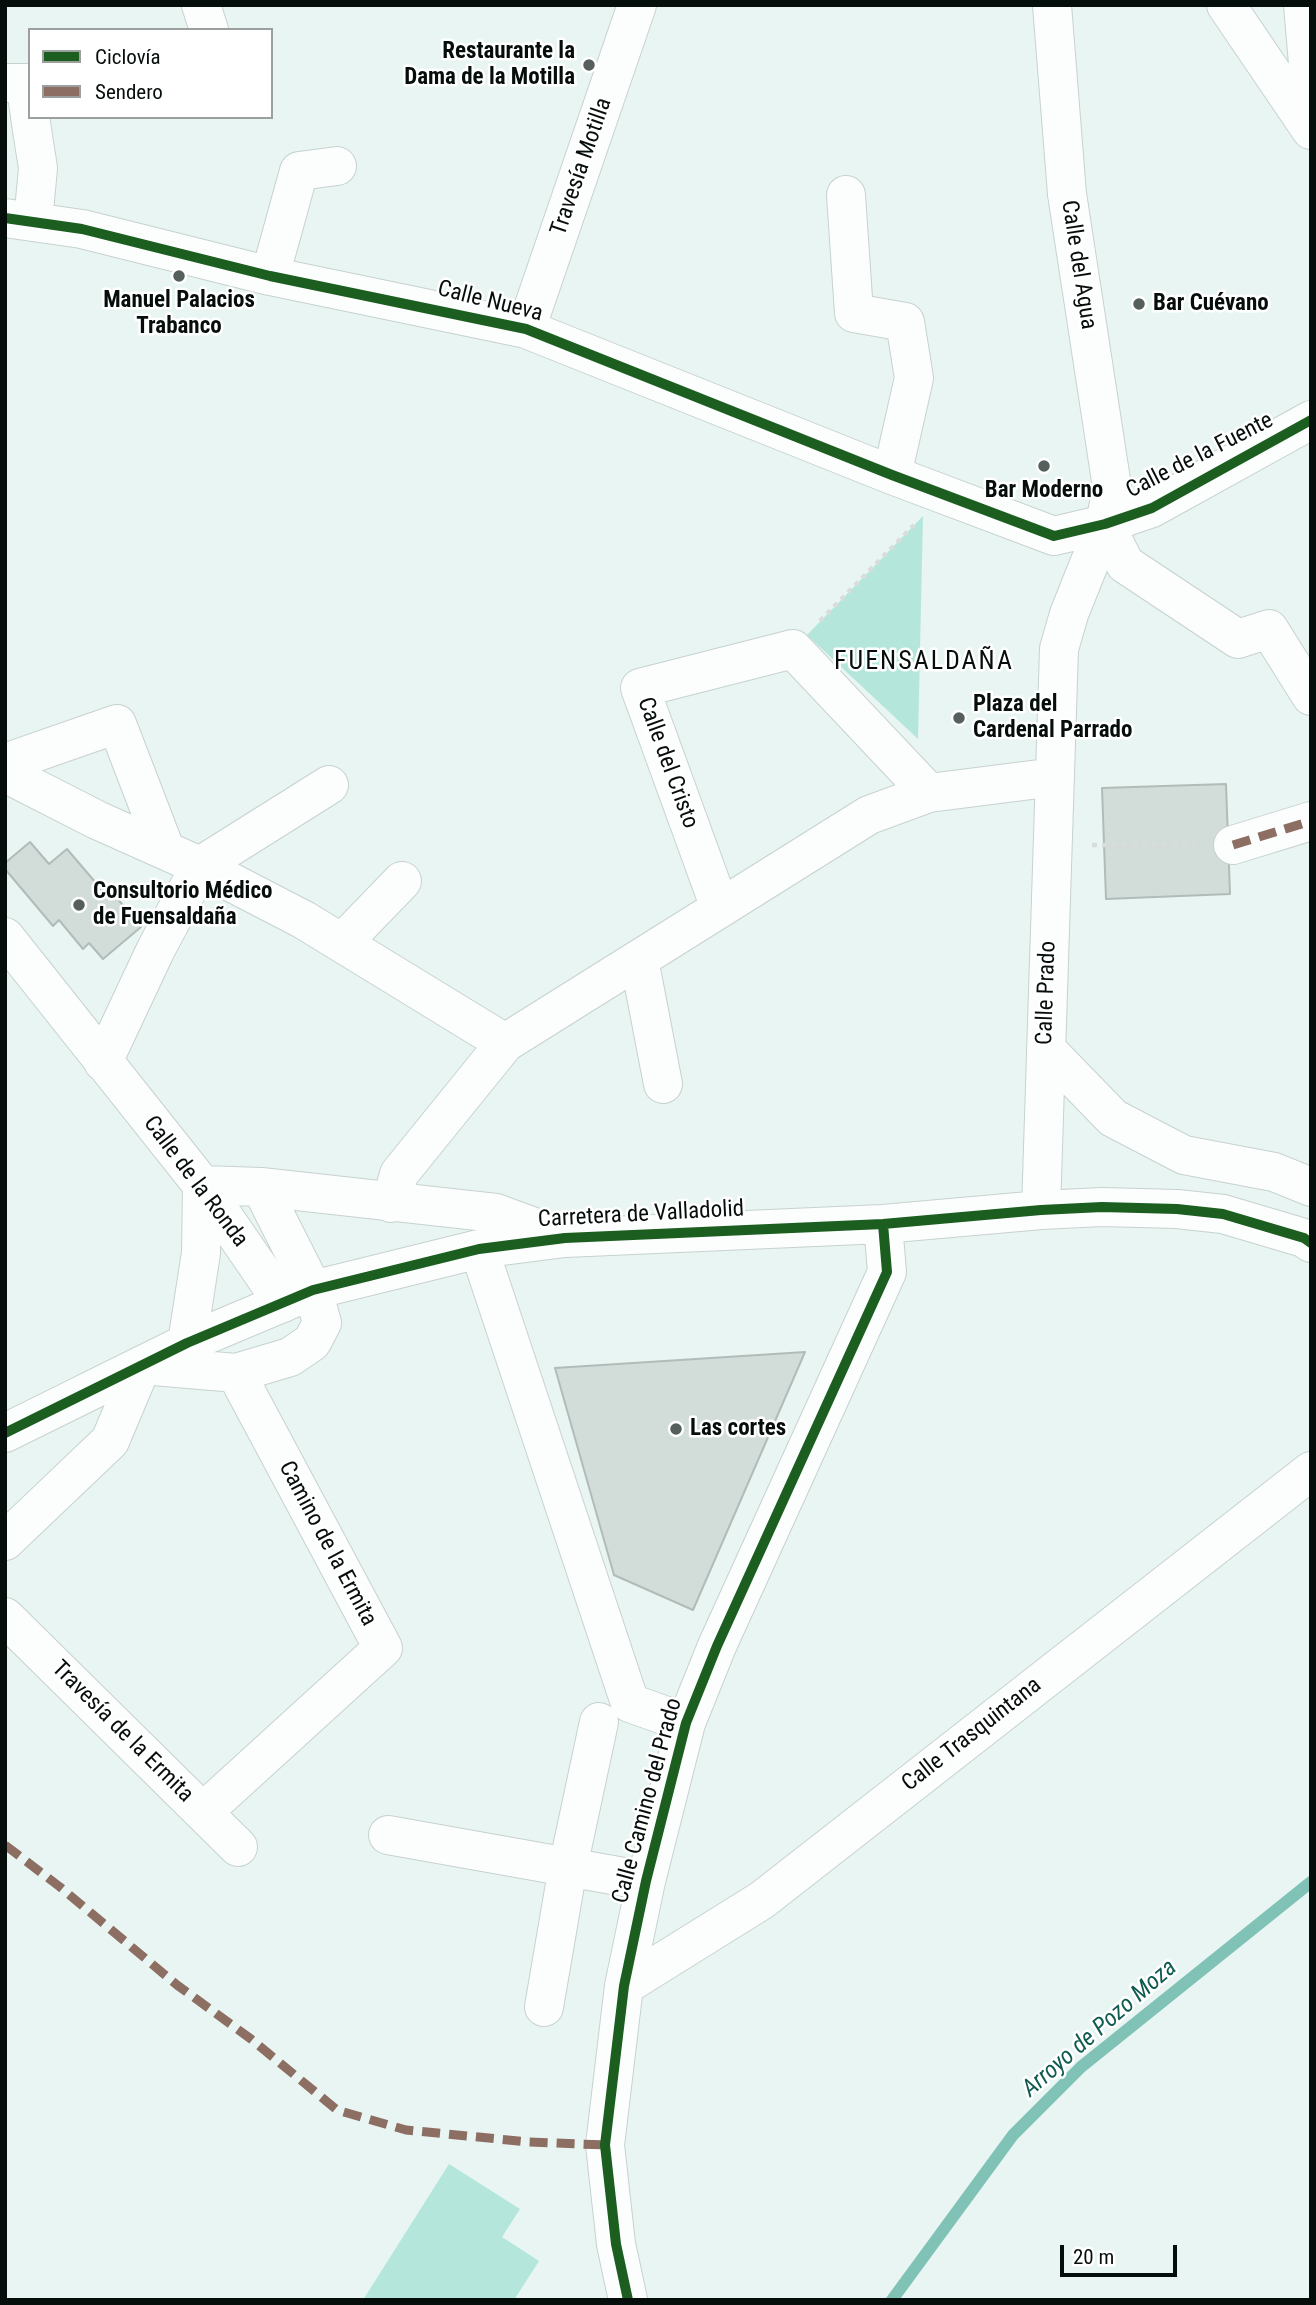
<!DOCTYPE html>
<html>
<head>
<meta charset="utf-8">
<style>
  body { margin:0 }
  #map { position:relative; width:1316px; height:2305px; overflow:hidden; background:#e8f5f2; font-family:"Roboto Condensed",sans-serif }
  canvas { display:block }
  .frame { position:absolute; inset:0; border:7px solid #060e0c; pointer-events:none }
  .legend { position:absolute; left:28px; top:28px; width:245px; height:91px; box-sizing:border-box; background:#fff; border:2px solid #9b9f9e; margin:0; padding:9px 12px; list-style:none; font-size:21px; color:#060e0c }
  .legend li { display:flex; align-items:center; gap:14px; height:35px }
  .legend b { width:35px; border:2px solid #9b9f9e }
  .scale { position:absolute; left:1060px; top:2245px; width:117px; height:32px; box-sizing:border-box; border:4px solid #060e0c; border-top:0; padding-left:9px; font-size:21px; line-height:24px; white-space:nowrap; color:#060e0c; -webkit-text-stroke:5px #fff; paint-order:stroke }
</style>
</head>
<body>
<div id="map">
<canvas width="1316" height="2305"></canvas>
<div class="frame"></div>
<ul class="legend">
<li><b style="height:9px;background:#1b5e20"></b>Ciclovía</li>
<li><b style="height:9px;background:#8d6e63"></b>Sendero</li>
</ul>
<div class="scale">20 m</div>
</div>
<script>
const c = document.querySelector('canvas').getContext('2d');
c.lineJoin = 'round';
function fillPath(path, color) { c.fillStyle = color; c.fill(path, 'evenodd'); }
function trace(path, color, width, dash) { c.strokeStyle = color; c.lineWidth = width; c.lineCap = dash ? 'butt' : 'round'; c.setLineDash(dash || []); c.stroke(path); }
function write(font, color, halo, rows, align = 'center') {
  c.font = font + ' "Roboto Condensed",sans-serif'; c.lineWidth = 5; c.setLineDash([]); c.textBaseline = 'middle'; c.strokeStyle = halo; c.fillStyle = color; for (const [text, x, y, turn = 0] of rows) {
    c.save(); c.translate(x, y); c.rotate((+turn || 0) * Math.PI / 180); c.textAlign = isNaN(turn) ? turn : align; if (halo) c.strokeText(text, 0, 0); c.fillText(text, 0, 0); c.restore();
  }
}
fillPath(new Path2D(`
  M923 516 918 739 807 635Z
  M449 2164 520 2209 502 2237 539 2261 514 2300H363Z`), '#b4e6dc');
trace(new Path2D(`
  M892 2300 1013 2135 1081 2067 1311 1882`), '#80c2b6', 12);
const building = new Path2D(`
  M1226 784 1230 894 1106 899 1102 788Z
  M30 842 49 864 67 849 102 890 107 886 141 927 103 959 89 943 83 949 59 920 53 926 5 869V863Z
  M805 1352 693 1610 614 1575 555 1368Z`);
fillPath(building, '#d2ddda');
trace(building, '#b1bcb9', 2);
const minor = new Path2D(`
  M201 5 209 30
  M1226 5 1311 130
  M1303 5 1311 99
  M5 83H25L30 115
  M30 117 38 168 33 222
  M846 195 854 313 905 322 914 378 892 475
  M5 218 82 229 270 276 526 329 892 475 1054 536 1105 524 1152 508 1311 420
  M270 276 299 171 337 166
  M526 329 637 5
  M1105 524 1125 564 1238 639 1269 629 1311 696
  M5 763 117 724 165 849
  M5 773 97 820 200 866 304 920 505 1043
  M1233 845 1311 821
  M720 908 640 688 793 649 929 793
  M5 937 202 1185 283 1303
  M342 943 402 881
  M639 959 663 1084
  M1046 1049 1113 1118 1184 1155 1274 1172 1311 1187
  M103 1062 155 951 200 866 329 785
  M202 1185 261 1187 496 1213 556 1235
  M391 1203 399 1174 505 1043 869 815 929 793 1055 777
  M1041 1210 1059 649 1069 614 1105 524 1112 487 1067 194 1052 5
  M479 1249 630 1703 686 1723
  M187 1343 201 1253 202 1185
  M142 1365 236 1373 290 1357 312 1342 322 1323 313 1290 261 1187
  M5 1433 187 1343 313 1290 479 1249 565 1238 883 1224 1041 1210 1102 1207 1177 1209 1223 1214 1304 1238 1311 1243
  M5 1541 110 1441 142 1365
  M5 1617 238 1847
  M203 1812 383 1648 236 1373
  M388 1835 646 1881
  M624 1986 762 1900 1311 1471
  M544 2007 568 1867 599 1722
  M628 2300 616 2244 605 2145 624 1986 646 1881 686 1723 717 1646 887 1272 883 1224`);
trace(minor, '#c7d2cf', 40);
trace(new Path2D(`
  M820 621 914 525
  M1092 845H1195`), '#d9dcdc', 4.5, [5, 5]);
trace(minor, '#fcfefd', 38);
trace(new Path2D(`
  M1233 845 1311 821
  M5 1845 60 1887 177 1985 251 2039 337 2110 406 2130 529 2142 605 2145`), '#8d6e63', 9, [18, 9]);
trace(new Path2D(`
  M5 218 82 229 270 276 526 329 892 475 1054 536 1105 524 1152 508 1311 420
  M5 1433 187 1343 313 1290 479 1249 565 1238 883 1224 1041 1210 1102 1207 1177 1209 1223 1214 1304 1238 1311 1243
  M628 2300 616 2244 605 2145 624 1986 646 1881 686 1723 717 1646 887 1272 883 1224`), '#1b5e20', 10);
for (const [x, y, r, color] of [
  [589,65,7,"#555f5c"],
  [179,276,7,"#555f5c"],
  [1139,304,7,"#555f5c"],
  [1044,466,7,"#555f5c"],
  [959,718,7,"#555f5c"],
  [79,905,7,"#555f5c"],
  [676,1429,7,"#555f5c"]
]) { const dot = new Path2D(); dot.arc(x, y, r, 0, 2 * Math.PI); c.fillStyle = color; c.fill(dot); trace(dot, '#fff', 2.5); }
write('bold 23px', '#060e0c', '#fff', [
  ["Restaurante la",575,52,"right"],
  ["Dama de la Motilla",575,78,"right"],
  ["Manuel Palacios",179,301,"center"],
  ["Trabanco",179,327,"center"],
  ["Bar Cuévano",1153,304],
  ["Bar Moderno",1044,491,"center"],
  ["Plaza del",973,705],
  ["Cardenal Parrado",973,731],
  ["Consultorio Médico",93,892],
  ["de Fuensaldaña",93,918],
  ["Las cortes",690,1429]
], 'left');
write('23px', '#060e0c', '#fff', [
  ["Travesía Motilla",582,167,-71],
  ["Calle del Agua",1078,265,81],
  ["Calle Nueva",490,302,14],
  ["Calle de la Fuente",1200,456,-27],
  ["Calle del Cristo",667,763,70],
  ["Calle Prado",1047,993,-88],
  ["Calle de la Ronda",195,1182,53],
  ["Carretera de Valladolid",641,1215,-3],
  ["Camino de la Ermita",327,1544,62],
  ["Travesía de la Ermita",122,1732,45],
  ["Calle Trasquintana",972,1735,-38],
  ["Calle Camino del Prado",648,1801,-75]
]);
write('italic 24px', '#105b50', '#fff', [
  ["Arroyo de Pozo Moza",1100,2029,-41]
]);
c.letterSpacing = '2px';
write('26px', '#060e0c', '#fff', [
  ["FUENSALDAÑA",924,662]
]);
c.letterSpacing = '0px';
</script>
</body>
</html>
